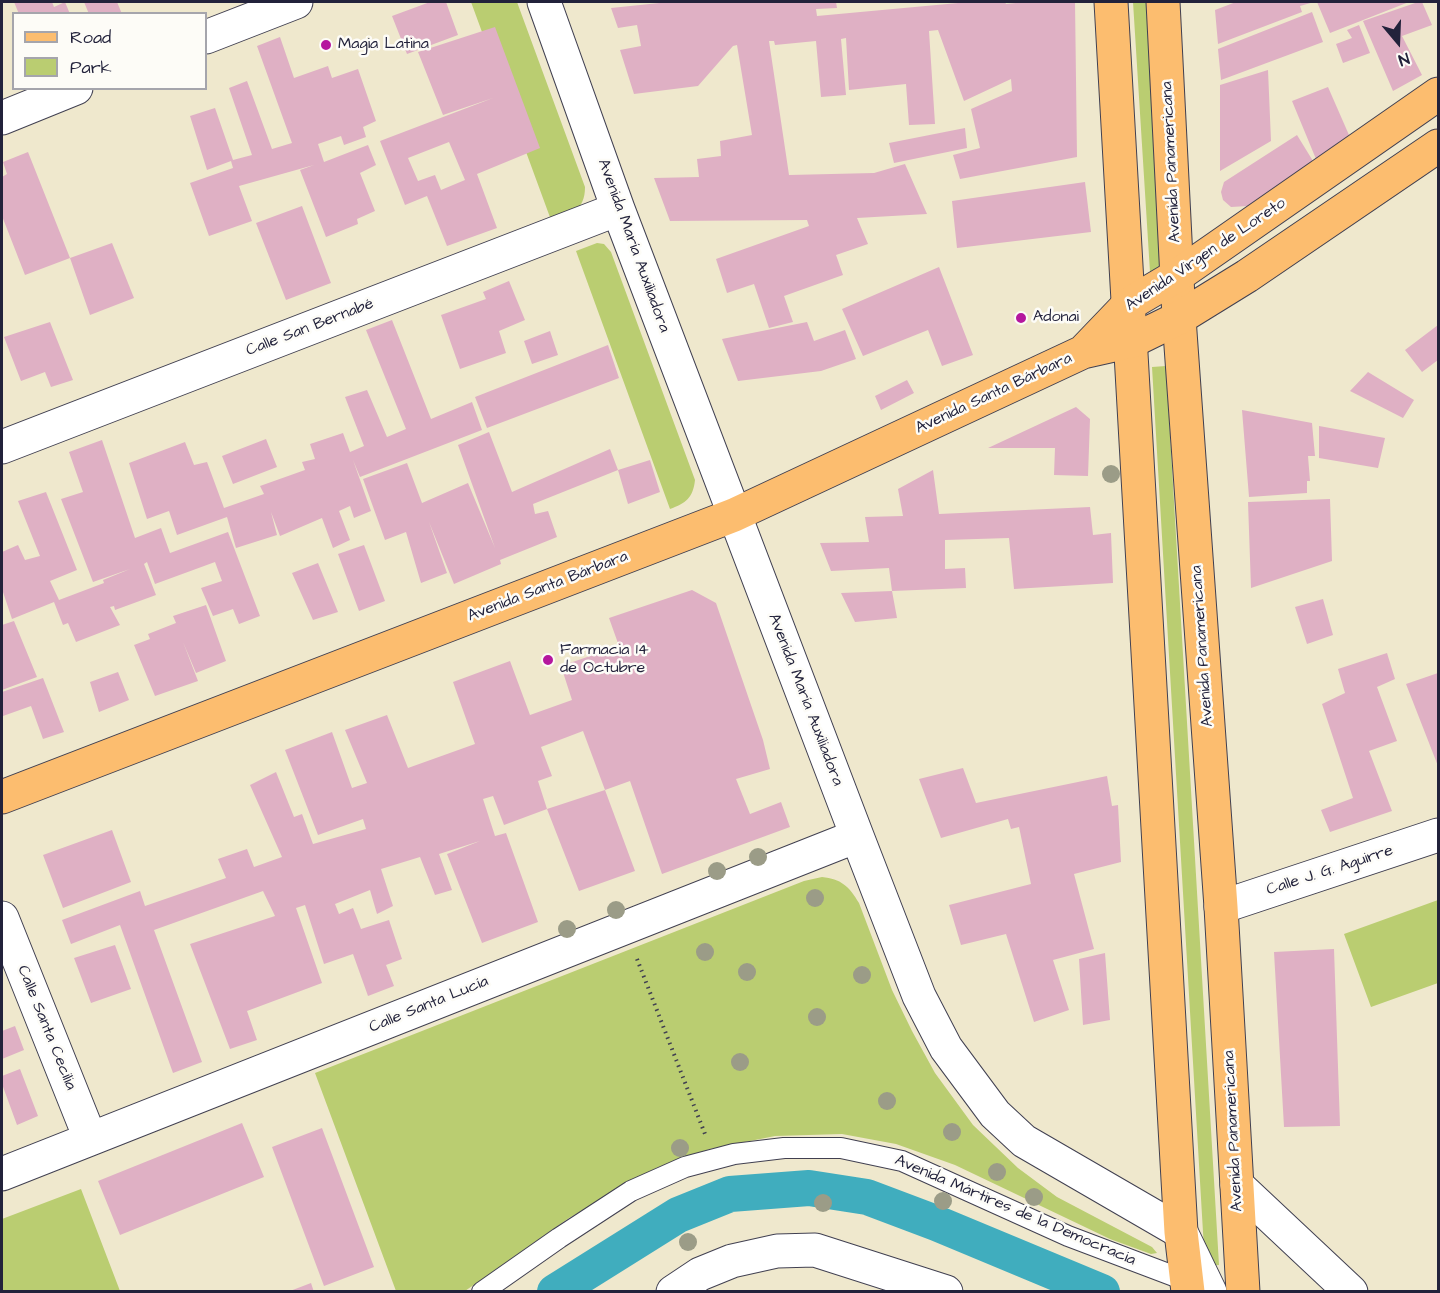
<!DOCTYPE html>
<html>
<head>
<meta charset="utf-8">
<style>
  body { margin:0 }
  #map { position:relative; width:1440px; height:1293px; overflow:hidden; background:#efe8cd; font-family:"Architects Daughter",sans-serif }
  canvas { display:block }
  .frame { position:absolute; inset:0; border:3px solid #22223b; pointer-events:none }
  .legend { position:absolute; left:12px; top:12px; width:195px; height:78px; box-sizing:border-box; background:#fdfcf7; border:2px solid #a5a5ac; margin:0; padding:8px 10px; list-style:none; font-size:18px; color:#22223b }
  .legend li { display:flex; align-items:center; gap:12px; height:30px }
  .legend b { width:30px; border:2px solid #a5a5ac }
  .north { position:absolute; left:1368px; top:12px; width:60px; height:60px; -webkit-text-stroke:4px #fdfcf7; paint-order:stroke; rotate:161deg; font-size:16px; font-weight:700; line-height:24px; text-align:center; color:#22223b }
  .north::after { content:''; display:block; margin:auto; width:21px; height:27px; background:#22223b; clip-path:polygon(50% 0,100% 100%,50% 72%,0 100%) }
</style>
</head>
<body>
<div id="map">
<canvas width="1440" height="1293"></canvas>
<div class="frame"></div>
<ul class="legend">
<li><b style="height:8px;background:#fcbd6f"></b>Road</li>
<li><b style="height:16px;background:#bacd71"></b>Park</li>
</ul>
<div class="north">N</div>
</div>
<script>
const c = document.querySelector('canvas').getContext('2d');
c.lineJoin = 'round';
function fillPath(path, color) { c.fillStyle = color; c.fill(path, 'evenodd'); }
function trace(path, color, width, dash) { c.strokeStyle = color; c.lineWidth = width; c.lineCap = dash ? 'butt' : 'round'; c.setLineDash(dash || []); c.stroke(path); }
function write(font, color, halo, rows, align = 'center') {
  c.font = font + ' "Architects Daughter",sans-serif'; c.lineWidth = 5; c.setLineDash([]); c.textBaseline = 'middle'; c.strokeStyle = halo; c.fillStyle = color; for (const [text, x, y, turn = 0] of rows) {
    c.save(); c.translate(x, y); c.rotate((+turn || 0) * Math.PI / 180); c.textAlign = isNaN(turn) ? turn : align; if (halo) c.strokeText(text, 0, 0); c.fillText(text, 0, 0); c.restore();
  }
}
fillPath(new Path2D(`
  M471 2H517L585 187C585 211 571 213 551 220Z
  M1133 2H1146L1163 271 1150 272Z
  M597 243 604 244 611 252 695 480C693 498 686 503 670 509L576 251Z
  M1166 366 1219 1265 1205 1266 1152 367Z
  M822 877C841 879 849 886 859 903L892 990 912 1031 935 1073 973 1125 1018 1168 1057 1197 1152 1247 1157 1253 1151 1254 1110 1239 955 1165 896 1144 842 1134 775 1136 710 1149 656 1168 569 1218 465 1291H396L315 1073 804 881Z
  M1438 900V983L1371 1007 1344 934Z
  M81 1189 120 1291H3L2 1219Z`), '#bacd71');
trace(new Path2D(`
  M555 1292 678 1215 730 1194 809 1188 867 1197 936 1223 1102 1292`), '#40adbe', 36);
fillPath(new Path2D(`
  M14 2H52L54 7 65 2 70 14H19Z
  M84 2H117L122 14H89Z
  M430 2H446L458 35 407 54 392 16Z
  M669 2H836L837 8 816 9 817 16 969 2H1005L1006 4 1025 2H1075L1077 157 960 179 953 155 980 148 971 109 1012 91 1011 79 964 101 938 30 929 31 935 124 909 125 906 84 849 90 846 38 841 39 846 95 821 97 816 41 775 45 774 41H769L789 175 874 173 905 164 927 214 857 218 868 244 836 255 843 275 784 296 793 322 769 328 754 284 727 293 716 259 809 226 807 220 670 221 654 178 699 177 697 159 721 156 720 141 752 135 737 45 733 46 698 86 634 94 620 50 641 46 637 25 618 28 611 8Z
  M1236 2H1314L1300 6 1302 12 1218 44 1215 10Z
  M1317 2H1409L1330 33Z
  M1418 2H1422L1432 25 1402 36 1422 75 1393 91 1363 21Z
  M1312 12 1323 42 1221 80 1218 49Z
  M1359 25 1370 53 1343 63 1336 44 1352 38 1347 30Z
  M495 27 540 148 477 174 497 228 447 246 427 196 405 205 380 141 493 98 443 115 418 52ZM449 142 465 180 441 190 435 175 418 181 408 158Z
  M280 37 294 78 328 66 332 78 358 69 376 121 363 127 366 137 344 145 341 136 318 144 324 162 368 145 376 165 360 173 375 211 357 219 358 224 326 237 300 170 314 165 239 186 252 221 209 236 190 183 233 168 231 161 207 170 190 116 215 108 233 160 252 155 229 88 247 81 272 149 292 143 257 46Z
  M1268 70 1271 141 1220 171V85Z
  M1328 87 1349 135 1316 159 1292 101Z
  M965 128 967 148 894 163 889 143Z
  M1297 135 1313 161 1248 206 1231 207 1223 200 1221 192 1224 182Z
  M28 152 70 258 25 275 2 216V177L7 174 3 162Z
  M1085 182 1091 232 957 248 952 201Z
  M302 206 331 283 286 300 256 223Z
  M112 243 134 298 90 315 70 258Z
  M939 267 973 355 942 366 928 330 863 356 842 309Z
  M509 281 525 320 499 331 506 353 460 369 441 315 486 299 483 292Z
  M392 320 431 419 472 402 482 430 360 477 353 460 371 511 354 518 350 506 339 511 350 540 333 548 322 518 280 536 271 512 277 535 236 548 227 517 177 535 169 511 147 519 129 463 185 442 194 465 207 462 224 508 264 494 260 486 305 470 302 462 315 459 310 444 343 433 350 452 364 446 345 397 367 390 387 437 406 429 366 330Z
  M50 322 73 380 51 387 45 372 21 381 4 337Z
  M807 322 814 341 845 330 856 359 821 371 738 381 722 339Z
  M1438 325V360L1422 372 1405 350Z
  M550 331 558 355 532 364 524 341Z
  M608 345 619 378 487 428 475 397Z
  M1368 372 1414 400 1403 418 1350 391Z
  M907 380 914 393 881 410 875 396Z
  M1076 407 1090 419 1088 476 1054 475 1055 448H988Z
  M1242 410 1312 423 1315 456H1308L1310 481H1307V493L1249 497Z
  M1319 426 1385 438 1378 468 1319 458Z
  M489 432 512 492 610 449 618 470 650 460 660 492 628 504 618 470 533 504 535 514 548 511 557 537 500 560 501 564 454 584 429 522 447 573 421 583 406 532 385 540 363 479 407 463 422 503 468 483 495 548 458 445Z
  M266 439 277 467 233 484 222 456Z
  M102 440 135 538 161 528 170 553 228 532 260 616 239 624 233 609 213 616 201 588 222 581 215 562 155 584 147 562 144 564 156 595 115 610 114 606 110 607 120 625 76 642 68 623 63 625 54 602 12 619 2 589V552L18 545 25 560 40 556 18 501 46 492 77 570 50 581 59 600 104 583 103 580 130 569 93 582 61 499 83 492 69 452Z
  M933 470 939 514 1090 507 1093 535 1111 533 1113 583 1014 589 1009 538 945 540V569L965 568 966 588 892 591 889 568 831 571 820 543 869 542 865 517 903 516 898 489Z
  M1330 499 1332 561 1251 588 1248 502Z
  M364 545 385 601 359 611 338 554Z
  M318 563 338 612 313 620 292 573Z
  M692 590 716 603 763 740 770 769 736 779 750 814 781 802 790 827 662 874 630 781 605 790 635 871 579 891 547 809 605 790 583 731 541 747 552 776 538 781 547 809 504 825 493 796 483 799 495 836 506 833 538 922 482 943 447 854 480 841 439 854 452 890 435 895 420 857 381 869 393 906 377 914 370 890 335 904 339 914 353 908 361 929 389 920 402 959 386 965 394 986 368 996 353 954 324 964 305 905 296 908 322 983 247 1011 257 1040 230 1049 190 944 275 916 263 891 154 930 202 1062 173 1073 120 925 71 944 62 920 140 891 145 906 226 878 218 859 247 849 254 867 282 857 250 785 276 772 294 817 302 814 313 844 366 829 363 819 318 835 285 750 332 732 352 788 367 783 345 730 387 715 408 768 475 744 453 682 510 661 530 715 572 700 561 666 619 646 609 618Z
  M892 591 897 618 855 622 841 593Z
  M1323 599 1333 635 1307 644 1295 607Z
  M206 605 226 661 196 673 183 642 198 681 155 696 134 645 150 639 148 634 176 623 173 616Z
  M14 621 37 677 2 690V625Z
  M1387 653 1395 679 1377 687 1397 741 1369 751 1392 811 1330 832 1321 810 1353 798 1322 704 1345 693 1338 669Z
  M118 672 129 700 99 712 90 682Z
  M1438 673V766L1406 684Z
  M43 678 64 732 43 739 31 706 3 716 2 692Z
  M963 768 976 803 1107 776 1112 806 1118 805 1121 862 1074 874 1094 949 1053 960 1069 1010 1034 1022 1006 934 961 945 949 905 1031 884 1019 827 1011 829 1008 819 941 838 919 779Z
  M112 830 131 882 63 908 43 855Z
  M115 945 131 989 91 1003 74 958Z
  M1334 949 1340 1126 1284 1127 1274 952Z
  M1105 953 1110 1020 1083 1025 1079 959Z
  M15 1026 24 1050 2 1059V1031Z
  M20 1069 38 1116 17 1125 2 1084V1076Z
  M242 1123 264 1177 120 1235 98 1181Z
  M322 1128 374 1267 324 1286 272 1147Z
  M311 1283 314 1292H291L290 1291Z`), '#dfb0c4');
const service = new Path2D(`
  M482 1292 559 1238 631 1191 685 1167 734 1154 784 1148H841L902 1161 1068 1236 1187 1281`);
const minor = new Path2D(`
  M544 2 618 209 857 836 919 996 946 1048 995 1114 1024 1141 1181 1232 1210 1292
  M206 37 296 2
  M2 118 76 88
  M2 447 618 209
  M1221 907 1438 835
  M2 918 90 1138
  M2 1174 857 836
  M1237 1185 1351 1292
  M673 1292 700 1274 732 1261 777 1251 815 1250 946 1292`);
const primary = new Path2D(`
  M1111 2 1181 1232 1188 1292
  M1163 2 1179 318 1221 907 1243 1292`);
const trunk = new Path2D(`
  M1083 352 1129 304 1178 275 1438 94
  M2 797 734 515 1083 352 1132 341 1179 318 1247 276 1438 146`);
trace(service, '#414051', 22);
trace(minor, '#414051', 35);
trace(primary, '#414051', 35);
trace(trunk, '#414051', 35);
trace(new Path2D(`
  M637 959 705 1134`), '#414051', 4, [1.5, 4.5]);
trace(service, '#fff', 20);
trace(minor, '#fff', 33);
trace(primary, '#fcbd6f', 33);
trace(trunk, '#fcbd6f', 33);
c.fillStyle = '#9b9c87';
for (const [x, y] of [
  [1111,474],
  [758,857],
  [717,871],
  [815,898],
  [616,910],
  [567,929],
  [705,952],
  [747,972],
  [862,975],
  [817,1017],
  [740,1062],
  [887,1101],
  [952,1132],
  [680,1148],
  [997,1172],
  [1034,1197],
  [943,1201],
  [823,1203],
  [688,1242]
]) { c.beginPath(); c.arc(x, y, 9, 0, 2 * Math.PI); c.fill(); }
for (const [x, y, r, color] of [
  [326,45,6,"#b5179e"],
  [1021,318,6,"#b5179e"],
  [548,660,6,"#b5179e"]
]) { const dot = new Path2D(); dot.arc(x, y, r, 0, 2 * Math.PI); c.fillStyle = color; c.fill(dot); trace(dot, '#fdfcf7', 2); }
write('16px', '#22223b', '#fdfcf7', [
  ["Magia Latina",338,45],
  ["Adonai",1033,318],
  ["Farmacia 14",560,651],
  ["de Octubre",560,669]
], 'left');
write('16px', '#22223b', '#fdfcf7', [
  ["Avenida Panamericana",1172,162,-93],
  ["Avenida María Auxiliadora",633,246,70],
  ["Avenida Virgen de Loreto",1206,255,-34],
  ["Calle San Bernabé",310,328,-21],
  ["Avenida Santa Bárbara",994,394,-25],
  ["Avenida Santa Bárbara",548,587,-21],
  ["Avenida Panamericana",1203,646,-94],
  ["Avenida María Auxiliadora",805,700,69],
  ["Calle J. G. Aguirre",1330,871,-18],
  ["Calle Santa Lucía",429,1005,-22],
  ["Calle Santa Cecilia",46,1028,68],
  ["Avenida Panamericana",1234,1131,-93],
  ["Avenida Mártires de la Democracia",1015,1211,23]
]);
</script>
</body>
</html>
